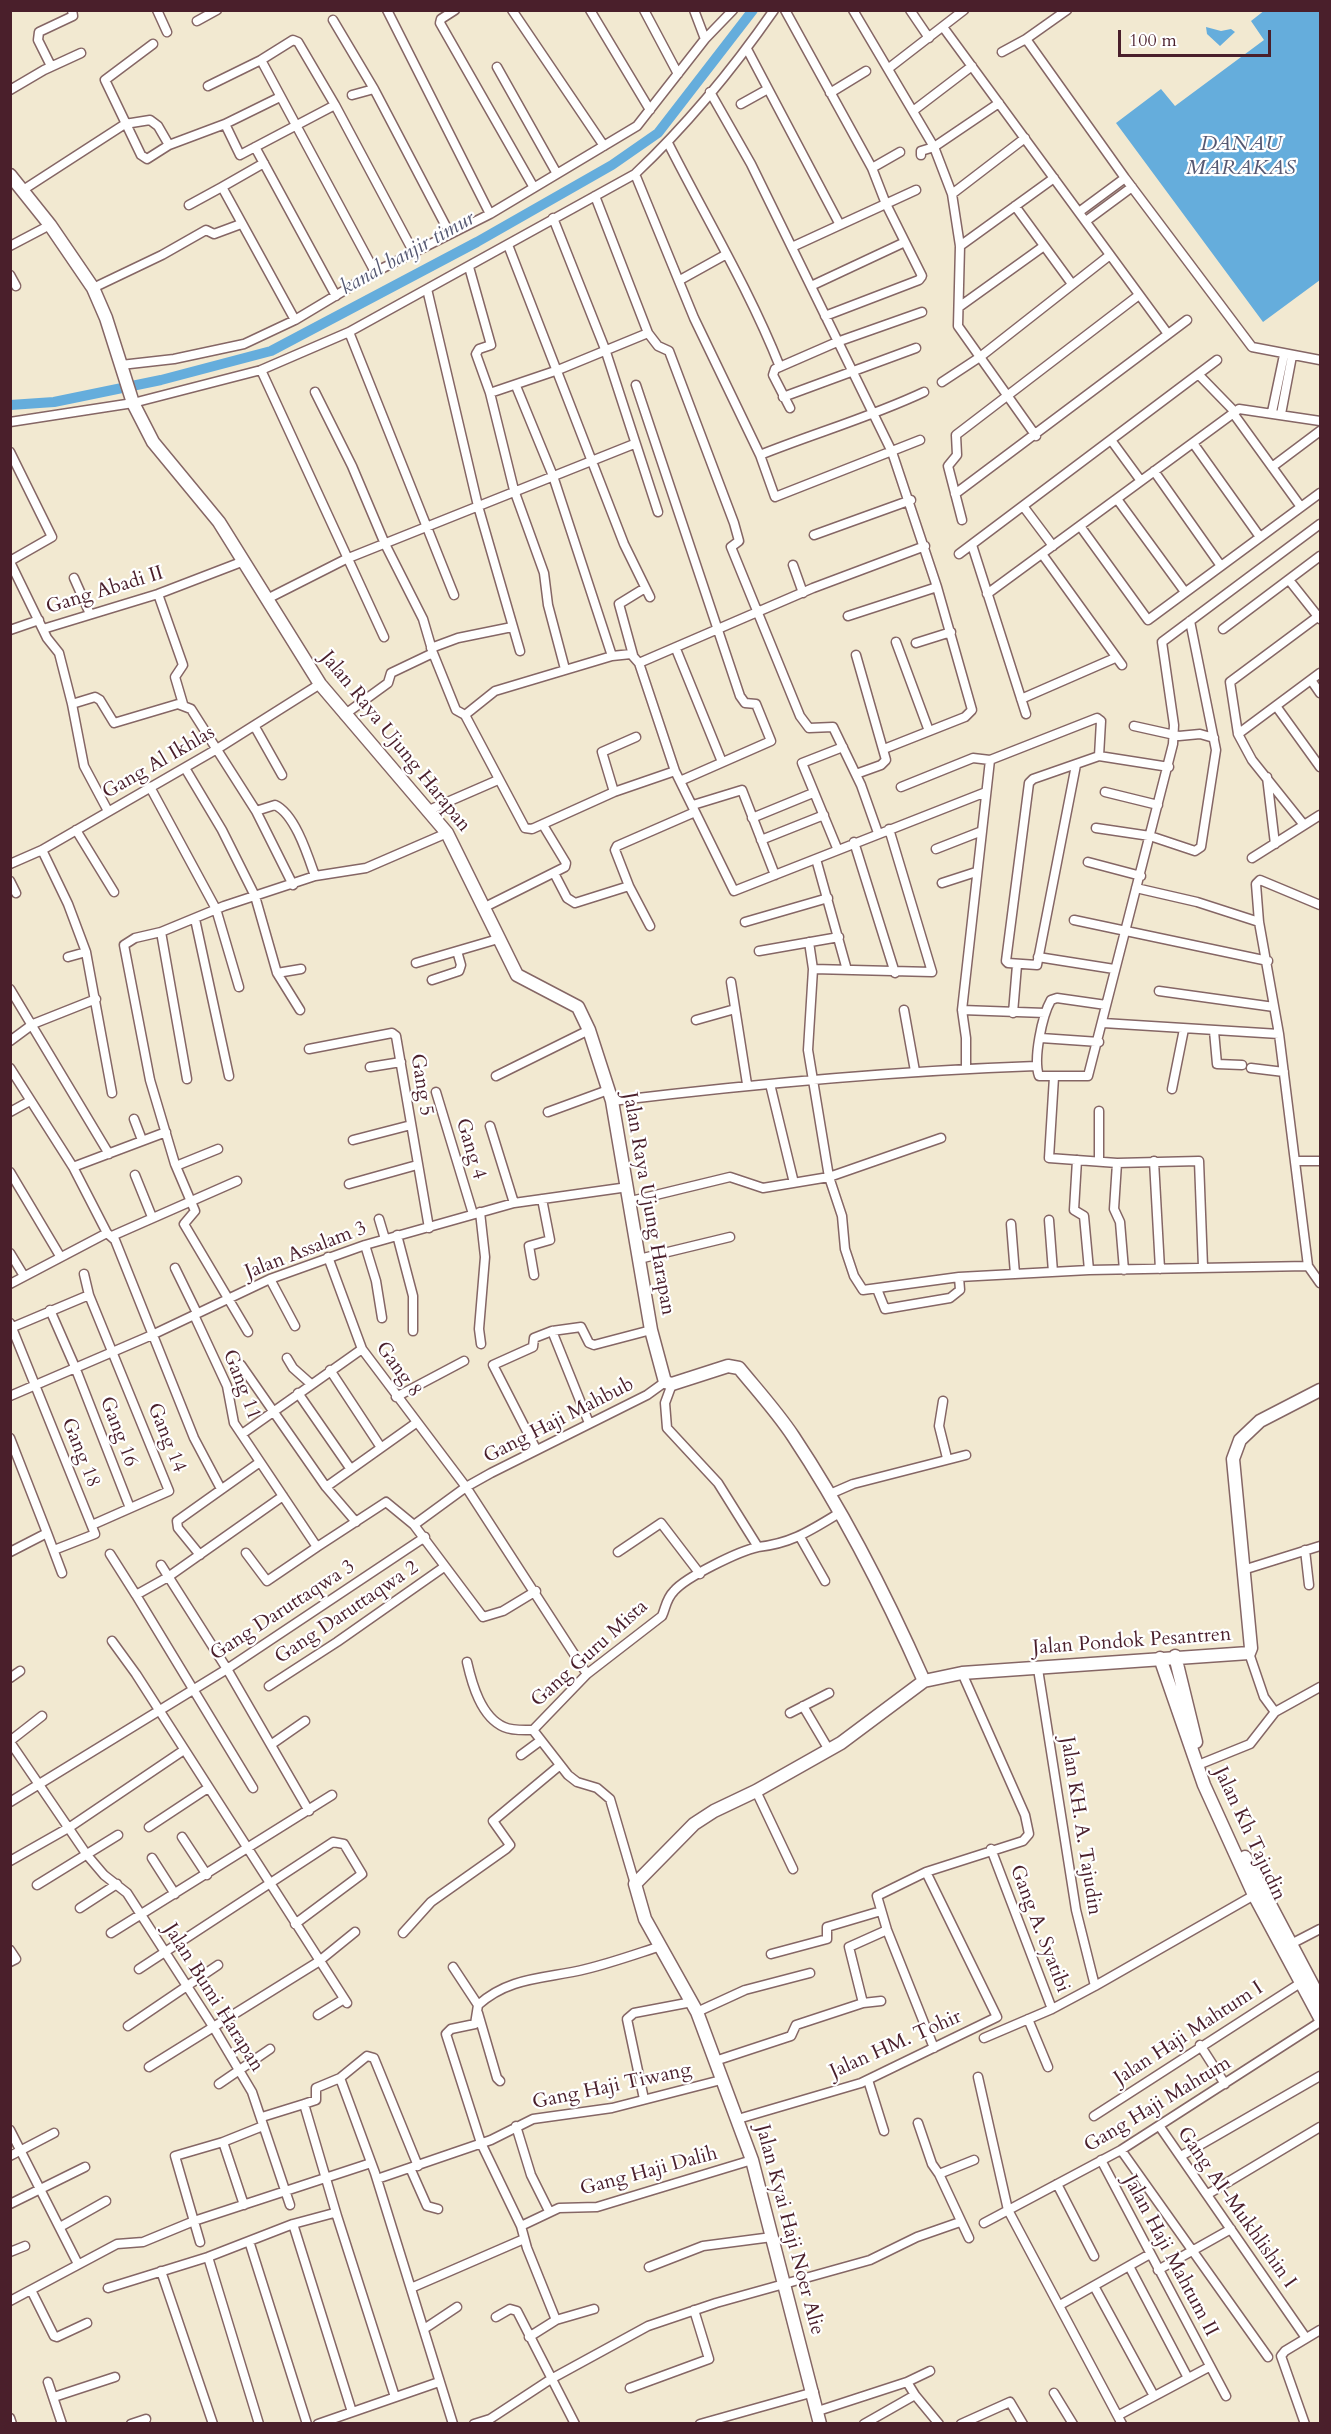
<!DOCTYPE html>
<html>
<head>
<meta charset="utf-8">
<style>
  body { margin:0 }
  #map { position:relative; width:1331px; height:2434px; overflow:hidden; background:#f2e9d1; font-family:Cardo,serif }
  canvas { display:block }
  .frame { position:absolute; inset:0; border:12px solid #4a1f2b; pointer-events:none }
  .scale { position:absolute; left:1118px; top:30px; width:153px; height:27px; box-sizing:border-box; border:3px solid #4a1f2b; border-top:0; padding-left:8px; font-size:18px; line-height:21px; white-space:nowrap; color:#4a1f2b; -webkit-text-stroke:4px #fff; paint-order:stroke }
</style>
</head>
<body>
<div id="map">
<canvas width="1331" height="2434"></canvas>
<div class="frame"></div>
<div class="scale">100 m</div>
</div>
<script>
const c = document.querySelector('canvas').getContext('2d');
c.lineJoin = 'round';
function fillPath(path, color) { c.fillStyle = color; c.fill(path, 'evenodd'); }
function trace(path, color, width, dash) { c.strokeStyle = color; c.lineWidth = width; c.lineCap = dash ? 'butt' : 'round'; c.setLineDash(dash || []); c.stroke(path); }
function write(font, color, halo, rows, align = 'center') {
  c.font = font + ' Cardo,serif'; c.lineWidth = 4.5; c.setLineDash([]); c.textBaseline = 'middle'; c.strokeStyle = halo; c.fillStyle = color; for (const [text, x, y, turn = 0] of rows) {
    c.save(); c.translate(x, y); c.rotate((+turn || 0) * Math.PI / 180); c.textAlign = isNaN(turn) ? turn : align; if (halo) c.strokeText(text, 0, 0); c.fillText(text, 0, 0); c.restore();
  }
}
fillPath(new Path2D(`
  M1265 10H1318L1320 13V280L1263 322 1116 123 1161 89 1175 106 1264 40 1251 21Z
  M1206 27 1221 31 1231 29 1235 32 1220 46 1207 34Z`), '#65addc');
trace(new Path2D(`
  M10 405 54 402 161 380 271 351 477 242 612 165 658 133 753 10`), '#65addc', 10);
const street = new Path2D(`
  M157 10 167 32
  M387 10 490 214
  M455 10 441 19 440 23 533 186
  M512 10 604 146
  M590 10 650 110
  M644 10 678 74
  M694 10 705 39
  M785 10 872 168 886 204 922 276 919 280 825 316
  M853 10 934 147 952 194 960 246 958 326 1036 436
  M910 10 929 38
  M1067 10 1026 39 1125 178 1252 347 1320 360
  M333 20 374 89 450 234
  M197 21 217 10
  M943 27 1168 334
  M153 44 105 80 141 155 147 159 169 145 225 124
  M747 49 840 225
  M1002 52 1026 39
  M261 60 375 272
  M51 66 38 40 39 32 73 16 72 10
  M497 67 556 172
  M889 68 964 10
  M208 86 261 60 293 40 298 42 335 105 414 253
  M10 90 44 70 81 53
  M710 92 751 164 892 452 937 587 972 710 965 717 884 749
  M830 93 866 71
  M352 95 374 89
  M280 97 225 124 240 155 335 105
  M741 104 768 89
  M913 111 972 66
  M668 143C706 218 749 289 780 367
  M255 147 336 296
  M921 155V151L934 147 999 103
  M872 168 900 152
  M635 174 694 318 760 455 775 497 920 440
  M222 187 264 163
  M23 190 125 124 150 120 158 126 169 145
  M952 194 1025 138
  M595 196 648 333 658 346 669 351 734 523 739 541 731 547 800 716 809 728 833 727 861 785 878 833
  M189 205 222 187 295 320
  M1015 206 1072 284
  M1079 212 1125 178
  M553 218 605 349 658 512
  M1086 221 1132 187
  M508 245 624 544 650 597
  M10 246 50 225
  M960 246 1054 178
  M792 247 916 190
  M469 267 491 345 479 349 476 354 490 393 514 490 544 573 548 605 565 669
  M10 275 16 286
  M680 280 725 255
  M811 286 905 242
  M93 288 162 255 206 230 214 234 241 224
  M427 289 478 506 520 651
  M959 307 1044 246
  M349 332 454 595
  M121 365 174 359 244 344 295 320 375 272 490 214 637 126 705 39 733 10
  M261 370 384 637
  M1199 375 1235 412
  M942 382 980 357 1110 255
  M636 385 740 696 745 703 756 704 771 741 680 781
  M516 386 553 476 612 656
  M315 392 352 466 385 544 423 619 433 653 456 710 465 715 525 828 532 829 614 792 675 771 734 891 986 792
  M490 393 558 370 648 333
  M783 397 916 348
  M790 408 773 375 775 369 837 342 922 312
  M1272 412 1284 355
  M1233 413 1301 507
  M1281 414 1292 356
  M10 422 133 403 261 370 349 332 635 174C687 125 733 69 774 10
  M1111 440 1141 481
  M1193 443 1260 537
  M10 452 52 537 10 561
  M760 455C815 433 871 417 924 392
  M1272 467 1320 431
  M1154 471 1221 566
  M955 494 1187 320
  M1117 499 1185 592
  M1023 506 1053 546
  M962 520 948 466 957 455 956 435 1139 295
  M1080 526 1148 620 1320 493
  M814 535 911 500
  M972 545 1026 714
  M959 554 1217 360
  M1042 554 1122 665
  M10 562 47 638 59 653 72 704 95 697 100 700 114 723 178 704 191 709 256 811 293 885
  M793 565 803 593
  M74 578 90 614
  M1289 580 1320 619
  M158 594 183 665 175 677 183 704
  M987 594 1239 409 1320 421
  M267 599 346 559 634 444
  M848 616 937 587
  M43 629 158 594 244 561
  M1223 629 1320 556
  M10 630 39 620
  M896 642 929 731
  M916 643 951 632
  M431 648 458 638 512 627
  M676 649 722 762
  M633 655 619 604 645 588
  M856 655 886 760 881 765 856 774
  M639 663 675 771
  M1311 680 1320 693
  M1021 699 1115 658
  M72 704 84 766 108 811
  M1276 706 1320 767
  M344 715 388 683 391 673 433 653
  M465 715 495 691 612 656 631 654 639 663 813 588 925 546
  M1134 726 1179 736 1200 734 1214 738
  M255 727 282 775
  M1238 734 1320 673
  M1076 765 1037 965 1008 963 1006 961 1029 783 1033 779 1099 756 1169 767
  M185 768 222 830 255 896 277 973 301 969
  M1267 777 1275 844
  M150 787 216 909 239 987
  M901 787 973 758 990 760 1097 718 1101 721 1099 756
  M614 792 602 752 636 737
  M1105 792 1158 805
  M693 805 742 790 775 875
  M429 810 498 780
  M256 811 275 805C295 814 308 856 315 876
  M752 818 813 793
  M1304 825 1252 760 1238 734 1230 682 1320 615
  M1096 828 1150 836 1195 851 1201 847 1216 750 1190 621
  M76 830 114 892
  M761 840 824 815
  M854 842 895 973
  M837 848 802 763 843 747
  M936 849 982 831
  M42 850 68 904 86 952 112 1093
  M1252 858 1320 815
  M816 859 847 970
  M1088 862 1141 876
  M10 864 42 850 217 749 320 684
  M554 873 567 898 575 903 629 886 650 926
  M10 881 16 893
  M942 883 976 872
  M629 886 615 850 617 846 695 812
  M1136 888 1197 902 1259 922
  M1320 905 1260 880 1256 884 1259 922 1279 1034 1308 1266 1320 1283
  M485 907 565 867 566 863 543 825
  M195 919 229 1076
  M1074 920 1268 961
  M745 922 828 898
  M161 932 187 1079
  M809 942 813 969 808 1050 829 1177 842 1216 845 1249 854 1276 863 1290 959 1277 1089 1270 1308 1266
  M759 951 839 937
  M68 957 86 952
  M1038 957 1114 969
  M416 963 498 939
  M813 969 932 972 889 829
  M277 973 300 1010
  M432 980 459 971 461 965 457 951
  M731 982 747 1084
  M10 989 109 1154
  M1159 991 1274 1007
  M1106 1005 1057 998 1051 1000C1042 1016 1033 1059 1039 1076H1088L1173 744 1174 725 1162 642 1320 524
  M904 1010 915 1071
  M962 1010 1045 1013
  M1013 1013 1017 965
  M696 1020 735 1009
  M1103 1023 1279 1034
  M1214 1031 1217 1064 1242 1065
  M1041 1038 1099 1042
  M10 1041 33 1024 96 999
  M309 1049 392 1033 396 1036 429 1228
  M370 1067 401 1062
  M10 1068 73 1167 107 1233
  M1251 1068 1284 1072
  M966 1069V1038L962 1010 990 760
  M496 1076 589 1030
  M1054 1077 1049 1158 1117 1163 1199 1161 1203 1267
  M770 1084 794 1183
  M1172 1089 1184 1029
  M436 1092 473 1214
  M612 1101C753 1084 894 1071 1036 1066
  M1099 1111V1161
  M10 1112 30 1101
  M548 1112 608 1090
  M134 1119 142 1140
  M490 1126 514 1203
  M353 1140 411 1125
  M1077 1160 1074 1210 1084 1216 1089 1270
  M1154 1161 1160 1269
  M1295 1161H1320
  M1117 1163 1114 1209 1120 1222 1124 1270
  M176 1166 218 1149
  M73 1167 166 1132
  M10 1172 60 1256
  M135 1175 152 1217
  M349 1184 417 1165
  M631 1201 730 1177 763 1188 829 1177 941 1138
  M480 1212 485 1257 479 1329 481 1344
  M379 1219 385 1239
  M1049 1220 1053 1272
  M1011 1224 1015 1274
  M107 1233 115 1240 194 1438 221 1489
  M397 1235 413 1296V1331
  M112 1236 237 1181
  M365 1245 376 1281 382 1318
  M10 1253 24 1276
  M328 1257 362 1349 466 1487 587 1674
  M639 1259 730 1237
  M175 1268 197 1313
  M84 1274 89 1295 169 1491 92 1525
  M534 1275 529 1246 550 1240 542 1199
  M270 1279 295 1326
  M10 1284 107 1233
  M877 1289 885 1309 950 1298 960 1290 959 1277
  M50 1310 75 1367 130 1508
  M194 1315 227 1386 234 1423 317 1547 386 1502 414 1525 466 1487 491 1473 647 1395 665 1382
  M10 1323 95 1534 54 1550
  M13 1327 89 1295
  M552 1331 589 1423
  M248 1332 184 1224 195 1211 175 1164 150 1080 124 945 135 938 161 932 224 906 315 876 366 868 447 833
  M287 1358 293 1368 311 1384
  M241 1365 326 1487 356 1522
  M330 1370 380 1446
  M672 1384 665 1403 667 1428 718 1483 758 1547C793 1543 811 1530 841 1512
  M298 1393 350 1468
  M10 1396 152 1335 270 1279 365 1245 514 1203 628 1187
  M396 1397 464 1361
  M943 1401 939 1426 947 1458
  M242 1434 362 1349
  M10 1438 47 1533 10 1552
  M536 1449 493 1365 533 1347 534 1338 552 1331 581 1327 589 1343 594 1345 651 1330
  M326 1487 416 1423
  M830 1494 853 1484 966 1455
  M414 1525 483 1617 503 1611 536 1591
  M47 1533 62 1573
  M800 1537 825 1581
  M1305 1550 1309 1585
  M618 1552 661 1523 700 1574
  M246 1553 267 1581 317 1547
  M110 1554 136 1595
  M200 1555 178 1528 177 1521 260 1462
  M161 1565 227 1669 309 1811
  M1243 1570 1320 1546
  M112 1641 136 1674 347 2003
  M1249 1653 1264 1697 1275 1712
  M467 1662C472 1684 481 1717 504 1727 513 1731 524 1730 533 1730
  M1038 1669 1076 1910 1095 1986
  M10 1678 20 1671
  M269 1686 337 1642 444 1567
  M803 1706 829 1750
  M790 1713 829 1693
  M533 1730 587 1674 662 1616C666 1607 666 1599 674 1591 686 1577 739 1551 758 1547
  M533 1730 568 1775 577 1782 597 1788 610 1799 635 1884
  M10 1741 42 1716
  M10 1742 87 1855 104 1875 127 1893 214 2028 252 2092 290 2205
  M272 1744 305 1721
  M521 1755 540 1741
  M1203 1763 1250 1744 1275 1712 1320 1687
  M253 1788 136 1595 168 1577 283 1496
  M756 1791 793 1869
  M10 1802 227 1669 425 1537
  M149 1827 208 1788
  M182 1837 207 1875
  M991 1849 1052 2009
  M152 1858 175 1894
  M10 1861 70 1827 184 1750
  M37 1885 118 1835
  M80 1908 117 1884
  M111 1933 332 1795
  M403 1933 431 1902 506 1849 510 1845 493 1821 559 1766
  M1291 1944 1320 1929
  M10 1950 16 1959 10 1962
  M771 1954 827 1939V1927L881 1911
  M453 1967 478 2005
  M139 1969 333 1842 344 1844 362 1874 295 1924
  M863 2003 881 2001
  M697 2012 745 1990 810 1973
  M478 2013 497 2078 500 2081
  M318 2015 344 1999
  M1028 2019 1048 2067
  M128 2026 218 1965
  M984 2038 1052 2009 1095 1986 1256 1894
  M1200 2045 1225 2084
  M934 2048 887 1930 877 1896 926 1872 1023 1841 1029 1834 1025 1815 962 1673
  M715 2061 791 2036 796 2025 863 2003 849 1947 887 1930
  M149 2067 318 1962 355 1932
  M978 2077 1008 2210 1122 2424
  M868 2080 884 2131
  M219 2084 270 2049
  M644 2099 627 2019 634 2013 692 2002
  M304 2104 316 2100V2088L340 2078
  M1094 2116 1302 1982
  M262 2117 304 2104 337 2216
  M738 2119 861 2083 997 2017 926 1872
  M918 2123 932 2164 939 2174 969 2238
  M516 2126 531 2175 549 2211
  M1160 2127 1306 2338
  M10 2130 78 2264
  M1121 2150 1268 2357
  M10 2156 54 2133
  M1181 2156 1320 2076
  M1101 2160 1226 2396
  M418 2166 374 2058 367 2056 340 2078 375 2173 453 2424
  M411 2170 427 2206 438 2209
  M939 2174 974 2160
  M377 2179 491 2140 533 2119 612 2108 721 2080
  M1057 2184 1094 2256
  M1208 2194 1320 2127
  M10 2204 85 2167
  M244 2205 223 2142 263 2126
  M984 2223 1121 2150 1320 2022
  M293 2224 352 2412
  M521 2226 559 2208 597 2207 752 2160
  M60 2227 106 2201
  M249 2241 307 2424
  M200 2242 175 2156 223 2142
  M10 2252 25 2246
  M208 2257 259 2424
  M1129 2266 1188 2378
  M649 2267 703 2246 772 2237
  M1158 2270 1231 2229
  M161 2271 213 2424
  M1094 2286 1154 2396
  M108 2288 208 2257 293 2224 334 2213 337 2216 395 2397
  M411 2288 524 2239
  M31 2290 54 2336 57 2337 87 2323
  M10 2301 117 2244 143 2242 194 2221 371 2163
  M1060 2305 1150 2254
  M496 2317 510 2309 517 2311 575 2424
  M556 2320 594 2309
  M424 2329 457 2307
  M529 2337 556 2320 527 2248 521 2226 481 2143 446 2034 451 2029 475 2024 478 2005C510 1976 546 1979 586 1969 611 1963 636 1954 661 1946
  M48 2382 62 2424
  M907 2382 930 2371
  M630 2388 709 2359 694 2310
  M1054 2393 1073 2424
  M54 2397 115 2377
  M818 2411 907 2382 915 2395
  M1119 2415 1209 2367
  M10 2418 12 2424
  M131 2424 146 2419
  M318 2424 439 2382
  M474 2424 490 2419 551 2379 648 2326 716 2303 870 2260 917 2237 960 2222
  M700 2424 814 2392
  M864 2424 915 2395 939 2424
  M961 2424 1010 2402 1023 2424
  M1305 2424 1281 2356 1285 2351 1320 2330`);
const secondary = new Path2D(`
  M10 175 50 225 93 288 106 318 133 403 153 442 219 522 320 684 447 833 517 975 578 1007 589 1030 612 1101 651 1330 665 1382 672 1384 728 1366 739 1368C757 1390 777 1412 793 1436 845 1514 886 1595 924 1681
  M1175 1656 1196 1742
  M1160 1658 1204 1785 1254 1895 1320 2018
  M1245 1857 1320 1999
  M820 2424 752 2160 697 2012 645 1919 635 1884 694 1824 714 1811 756 1791 841 1743 924 1681 962 1673 1249 1653 1251 1648 1233 1459 1240 1440 1260 1421 1320 1390`);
trace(street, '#856665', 11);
trace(secondary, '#856665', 15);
trace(street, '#fff', 8);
trace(secondary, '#fff', 12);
write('20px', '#4a1f2b', '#fff', [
  ["Gang Abadi II",105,591,-17],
  ["Jalan Raya Ujung Harapan",395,742,51],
  ["Gang Al Ikhlas",159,763,-30],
  ["Gang 5",421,1085,81],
  ["Gang 4",470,1149,73],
  ["Jalan Raya Ujung Harapan",648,1204,80],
  ["Jalan Assalam 3",306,1251,-21],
  ["Gang 8",398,1370,54],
  ["Gang 11",241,1385,69],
  ["Gang Haji Mahbub",559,1421,-27],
  ["Gang 16",118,1432,69],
  ["Gang 14",166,1438,68],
  ["Gang 18",80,1453,68],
  ["Gang Daruttaqwa 3",283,1611,-33],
  ["Gang Daruttaqwa 2",347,1613,-34],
  ["Jalan Pondok Pesantren",1132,1642,-4],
  ["Gang Guru Mista",590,1654,-42],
  ["Jalan KH. A. Tajudin",1080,1826,81],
  ["Jalan Kh Tajudin",1249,1834,65],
  ["Gang A. Syatibi",1039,1929,69],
  ["Jalan Bumi Harapan",213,1998,58],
  ["Jalan Haji Mahtum I",1189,2034,-33],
  ["Jalan HM. Tohir",896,2045,-24],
  ["Gang Haji Tiwang",612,2087,-12],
  ["Gang Haji Mahtum",1158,2105,-31],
  ["Gang Haji Dalih",649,2172,-15],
  ["Gang AI-Mukhlishin I",1236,2208,55],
  ["Jalan Kyai Haji Noer Alie",789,2230,75],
  ["Jalan Haji Mahtum II",1170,2256,62]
]);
write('italic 21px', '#555872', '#fff', [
  ["DANAU",1241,145],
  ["MARAKAS",1241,169],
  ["kanal banjir timur",408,254,-29]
]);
</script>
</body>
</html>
